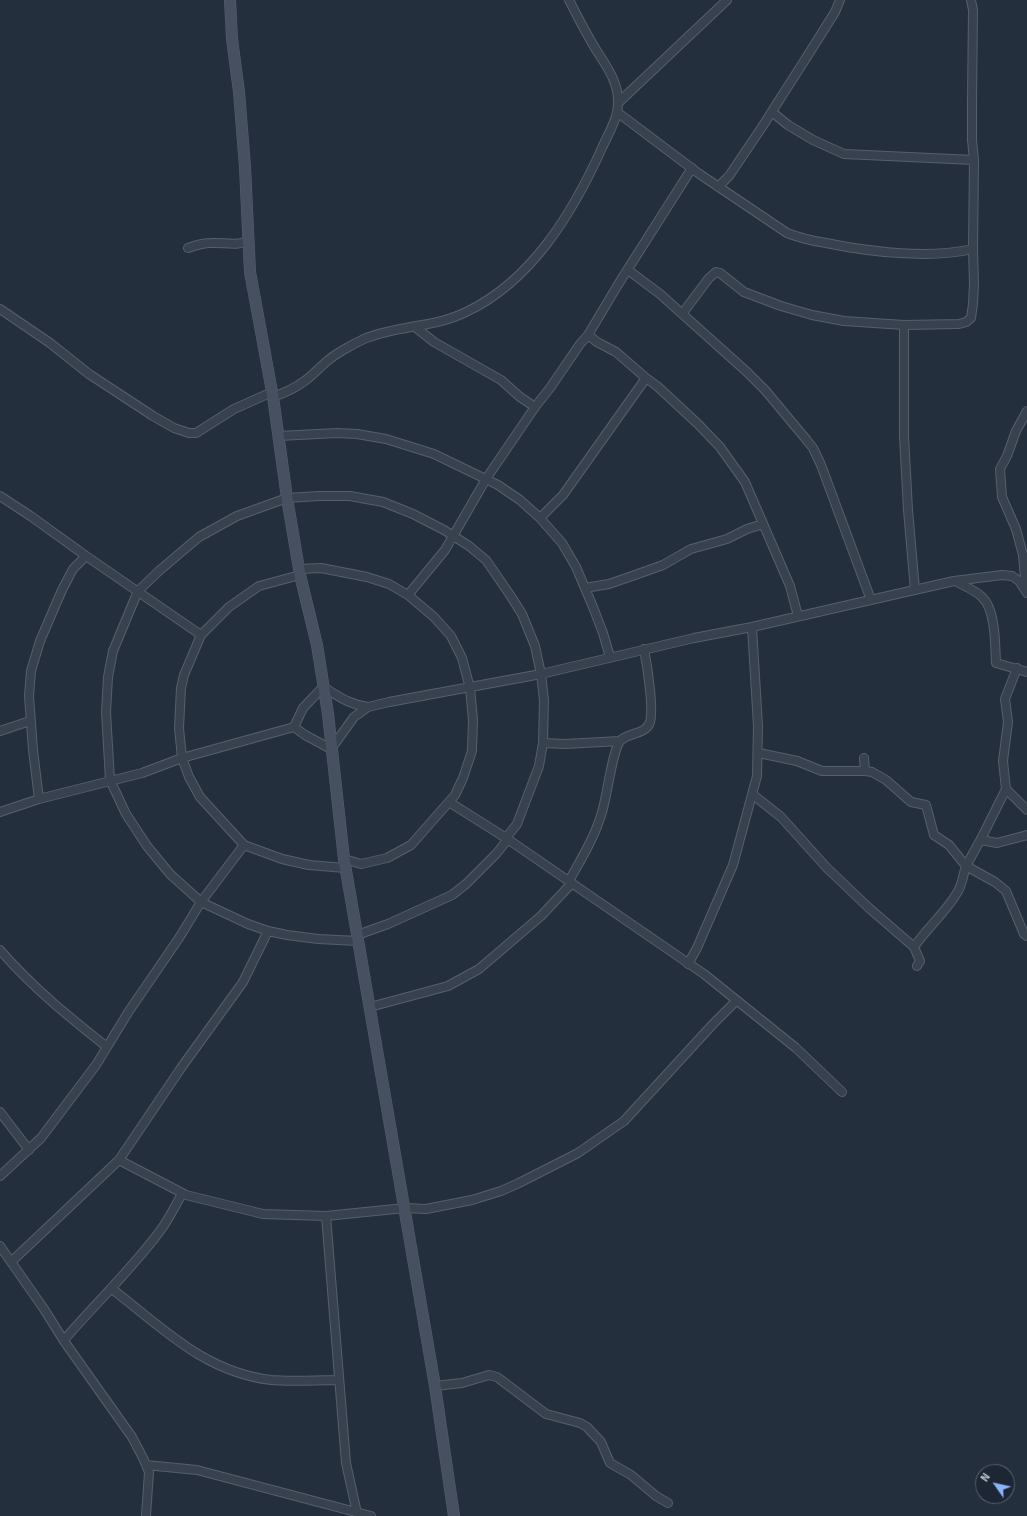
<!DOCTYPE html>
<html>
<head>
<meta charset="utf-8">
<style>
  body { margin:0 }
  #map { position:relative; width:1027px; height:1516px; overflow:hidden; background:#242f3e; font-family:Signika,sans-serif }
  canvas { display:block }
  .north { position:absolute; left:975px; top:1464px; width:40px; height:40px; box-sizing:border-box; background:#1d2633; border:1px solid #59626f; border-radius:50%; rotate:304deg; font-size:11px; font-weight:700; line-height:16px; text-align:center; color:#b4bcc9 }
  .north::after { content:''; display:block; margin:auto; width:14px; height:18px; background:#8ab4f8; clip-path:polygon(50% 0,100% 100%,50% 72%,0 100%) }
</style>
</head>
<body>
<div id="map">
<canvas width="1027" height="1516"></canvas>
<div class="north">N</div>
</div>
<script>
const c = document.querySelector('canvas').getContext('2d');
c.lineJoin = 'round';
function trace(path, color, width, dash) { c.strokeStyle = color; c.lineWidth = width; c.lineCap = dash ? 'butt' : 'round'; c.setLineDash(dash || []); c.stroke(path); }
const street = new Path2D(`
  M618 103 727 0
  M617 112 698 173 787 233C800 238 813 241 826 243 870 252 930 259 973 249
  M772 112 788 125 813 140 844 154 974 160
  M718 187 729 176 762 127 808 55 835 12 840 0
  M188 248C196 245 203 243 211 243 224 242 237 247 249 240
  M628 270 660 294 747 372 765 390 805 438 813 448 821 465 871 600
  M0 309 50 343 89 374 153 416 174 428 189 433H196L234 409 272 392
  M682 314 709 278 716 272 720 273 744 292 781 306 812 315 844 321 904 325 959 324 966 322 971 318 973 304 974 283 973 249 974 160 972 140V101L973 10 971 0
  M904 325V436L908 510 915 590
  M415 327 434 342 501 380 520 397 535 407
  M588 335 597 342 616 352 646 378 657 386 698 424 720 447 745 482 790 586 798 616
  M273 397C284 393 294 389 303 382 311 377 318 369 326 362 335 354 353 344 364 339 397 325 434 328 466 312 532 281 573 212 602 148 608 134 618 119 618 103 619 80 603 62 592 43 584 29 576 14 569 0
  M279 436 337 433 357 434 386 439 434 454 498 485 520 500 540 518 562 543 576 567 593 607 603 633 610 657
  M0 496 32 517 86 556 201 635
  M540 518 563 495 646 378
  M299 569 321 568 367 577 389 584 408 595 434 617 451 636 462 658 470 688 473 720 472 751 463 778 455 795 411 845 387 858 361 864 344 859
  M300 575 259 586 229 607 201 635 184 675 181 688 179 728 182 758 189 777 200 797 244 845 282 859 309 865 345 868
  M955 581C964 586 975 590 982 597 996 610 995 645 996 663L1027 672
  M585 588 609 584 635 575 663 565 691 549 727 539 747 529 763 524
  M1026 590 1023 555 1016 529 1002 497 1000 469 1007 456 1016 431 1027 411
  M408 595 445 550 486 479 535 407 550 388 580 344 588 335 619 283 692 168
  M1017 668 1005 699 1008 722 1003 761 1006 789 981 839 966 866 995 882 1006 891 1024 934 1027 936
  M294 727 303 708 323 687C340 697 348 704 368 707
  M0 731 30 721
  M543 743 565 744 620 741
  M759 753 797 761 822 771H865
  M864 758 865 771 872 772 886 780 911 802 926 805 934 835 949 845 966 866C963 875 962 886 957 893 945 913 927 928 914 947L920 961 917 966
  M1006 789 1027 810
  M752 794 781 817 827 868 869 908 914 947
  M39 799 33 750 29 696 31 671 40 641 62 590 73 569 86 556
  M449 802 506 838 704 974 796 1048 842 1092
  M0 812 39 799 142 773 182 758 294 727 305 735 331 749 354 717 368 707 389 702 541 674 694 638 752 627 954 581 1002 575 1012 576 1019 581 1027 593
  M981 840 997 843 1027 835
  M569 881C581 859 595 837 602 812 607 797 612 752 620 741 628 732 646 735 650 722 654 708 647 665 644 649
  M357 935 388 924 452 895 466 884 496 854 508 839
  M358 941 318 939 287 935 268 931 248 924 201 902 170 874 147 846 126 814 110 780 106 712 108 677 113 651 138 591 160 570 199 537 237 516 287 498 319 496H350L383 502 413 514 444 530 469 546 486 560 510 595 522 614 535 646 541 674 544 700 543 743 539 766 517 824 506 838
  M0 950C32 987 69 1017 107 1047
  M688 964 697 948 733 865 757 776 758 726 752 627
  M370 1007 448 986 479 969 541 916 572 883
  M0 1112 29 1150
  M119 1160 186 1195 263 1214 326 1216 405 1208 426 1209 472 1200 501 1191 519 1183 578 1153 624 1121 714 1023 736 1001
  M0 1176 41 1138 96 1065 129 1011 179 938 201 902 244 845
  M326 1216 346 1463 357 1513
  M0 1246 44 1309 64 1341 132 1437 143 1458 149 1472 146 1516
  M11 1262 119 1160 181 1068 243 982 268 931
  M112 1289C163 1328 204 1372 271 1380 293 1382 316 1380 338 1380
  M64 1340C95 1304 131 1270 160 1231 169 1219 175 1206 182 1194
  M435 1386 462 1383 489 1375 497 1377 546 1414 580 1423 587 1427 601 1442 610 1463 631 1475 656 1496 668 1503
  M146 1465 197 1470 371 1516`);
const secondary = new Path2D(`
  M230 0 232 39 239 92 245 167 250 272 273 397 287 498 300 575 317 645 328 714 344 859 435 1386 454 1516`);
trace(street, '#565f6c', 10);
trace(secondary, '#565f6c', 12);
trace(street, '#38414e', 8);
trace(secondary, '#465061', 11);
</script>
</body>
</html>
